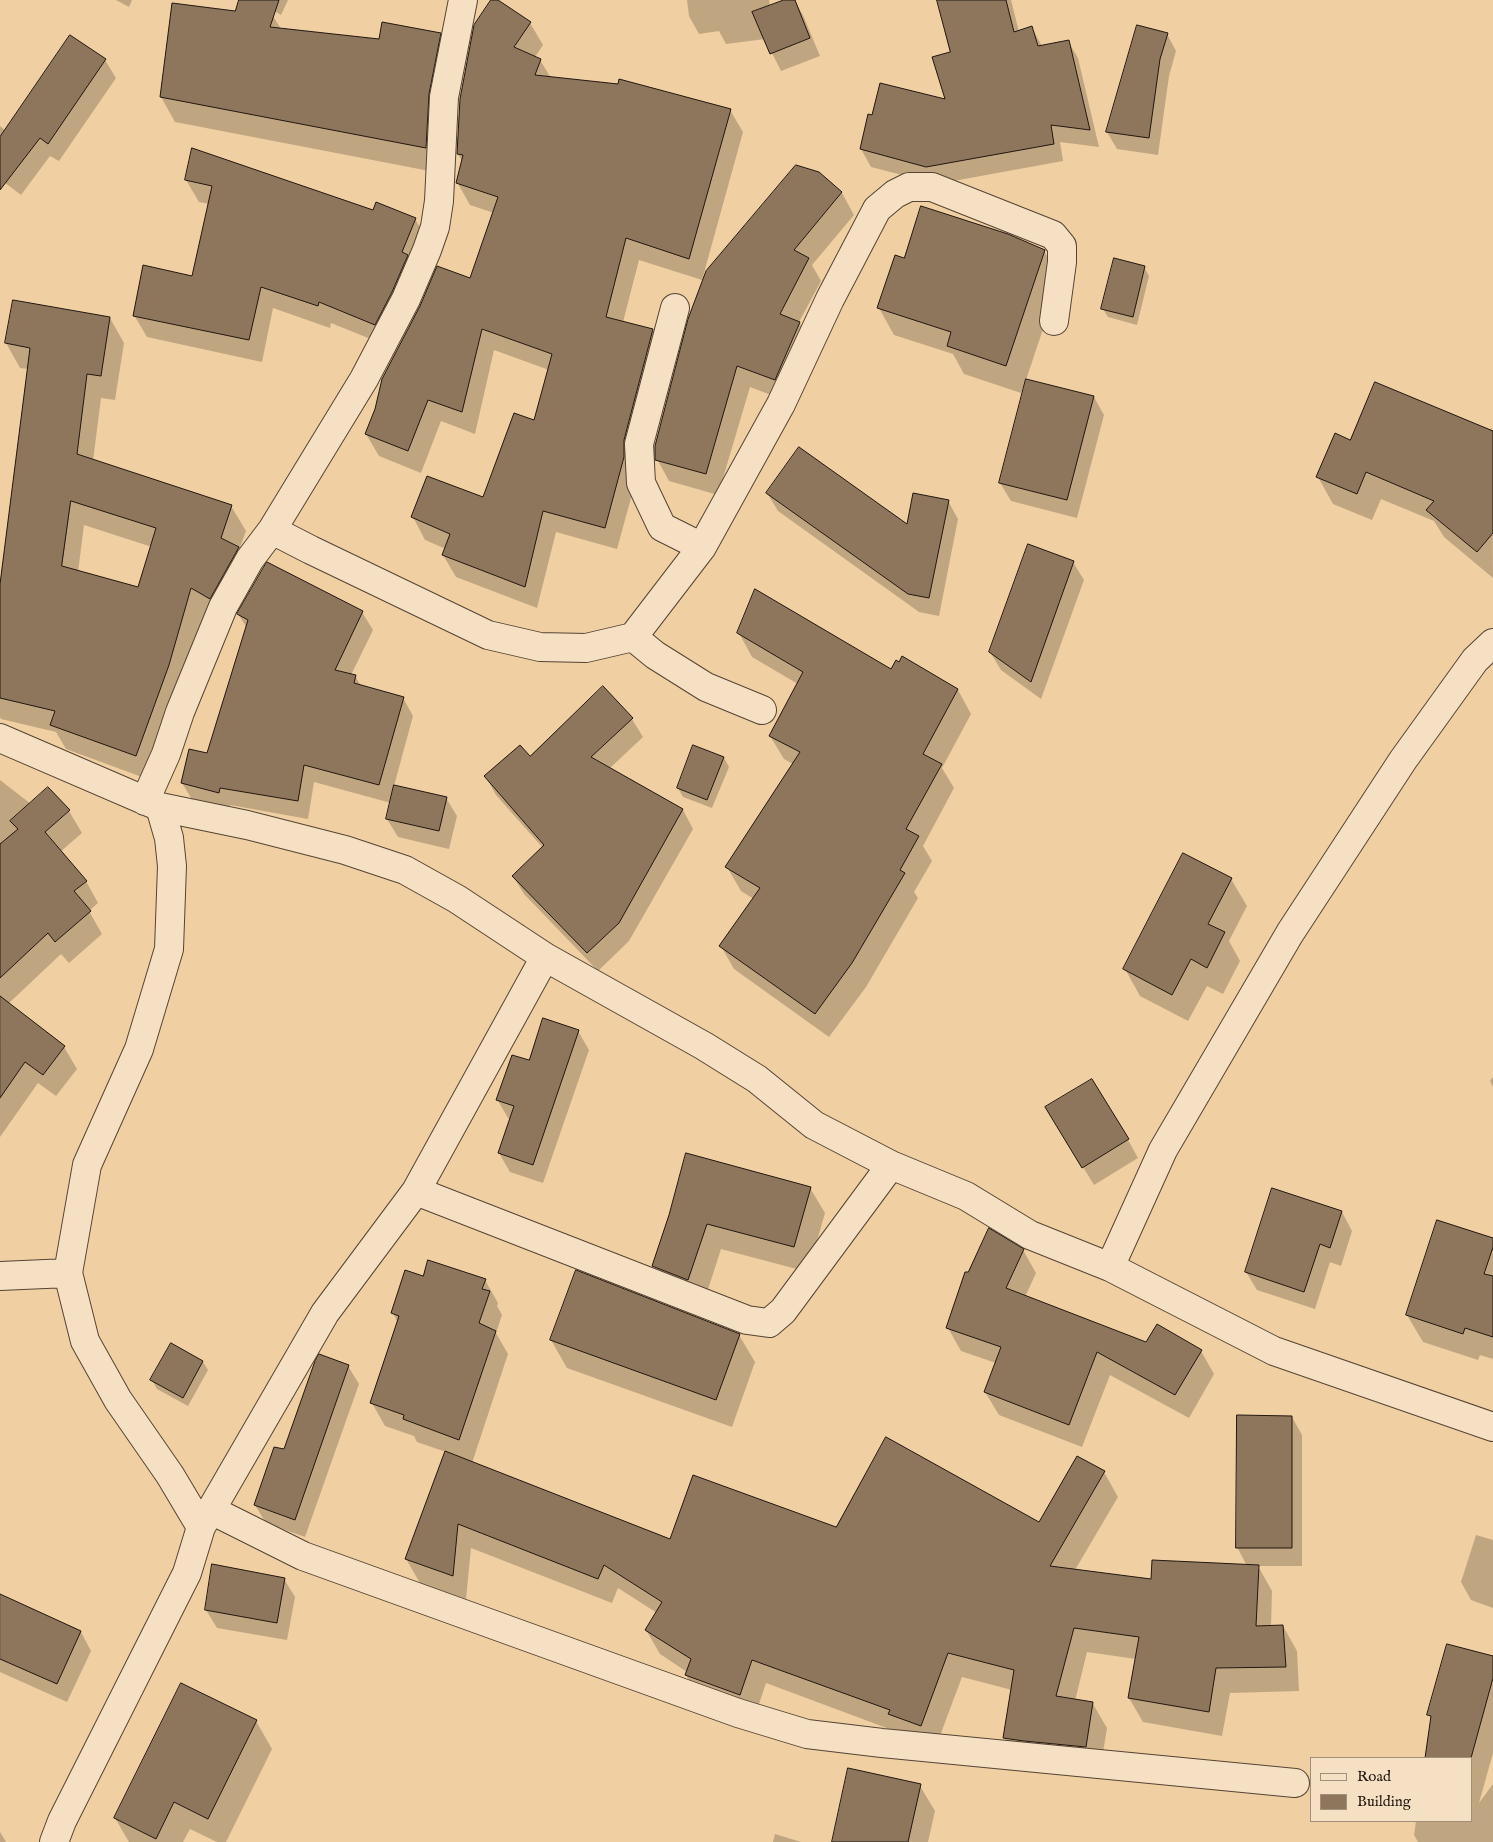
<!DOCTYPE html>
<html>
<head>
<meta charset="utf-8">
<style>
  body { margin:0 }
  #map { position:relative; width:1493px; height:1842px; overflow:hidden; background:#f0cfa2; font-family:"IM FELL English",serif }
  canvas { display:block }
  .legend { position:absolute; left:1310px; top:1757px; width:162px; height:65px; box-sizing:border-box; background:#f5e0c3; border:1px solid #a08f7b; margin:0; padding:6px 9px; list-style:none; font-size:15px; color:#211610 }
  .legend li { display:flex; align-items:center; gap:10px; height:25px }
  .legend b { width:25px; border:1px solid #a08f7b }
</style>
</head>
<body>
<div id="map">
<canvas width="1493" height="1842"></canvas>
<ul class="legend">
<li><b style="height:6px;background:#f5e0c3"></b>Road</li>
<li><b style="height:14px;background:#8d765c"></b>Building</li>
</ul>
</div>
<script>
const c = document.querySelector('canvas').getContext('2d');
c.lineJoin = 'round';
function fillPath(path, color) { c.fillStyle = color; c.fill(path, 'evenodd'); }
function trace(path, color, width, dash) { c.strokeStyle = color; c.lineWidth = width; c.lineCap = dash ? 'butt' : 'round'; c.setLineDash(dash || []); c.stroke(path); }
fillPath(new Path2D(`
  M116 0H132L129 7Z
  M256 0H288L281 15Z
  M493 0H496L530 23 543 45 535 57 540 60 551 78 730 110 743 132 702 280 639 260 623 322 652 330 665 352 636 480 617 549 556 532 537 608 456 577 443 555 446 549 425 540 413 517 483 499 535 422 549 370 494 350 475 434 441 421 421 473 379 456 366 434 471 280 494 213 470 205 457 182 462 161 458 154Z
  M687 0H769L770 7 787 0H794L803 15 820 56 781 71 765 39 726 44 719 31 699 34 689 16Z
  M938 0H1011L1019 32 1032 28 1042 46 1068 41 1078 58 1099 147 1060 142 1063 161 937 184 871 167 861 149 947 101 951 52Z
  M273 16 281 29 380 40 440 34 454 59 440 173 175 122 161 97Z
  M1138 27 1167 34 1176 51 1169 76 1158 155 1117 149 1107 132Z
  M105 60 116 78 59 161 50 156 21 195 0 179V126L6 131Z
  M818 173 842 193 854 215 812 265 821 281 799 322 812 344 787 401 750 387 718 495 669 481 657 459Z
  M186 180 415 219 428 241 388 346 331 323 330 328 273 308 262 362 147 337 134 315 193 278 209 204 199 202Z
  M1044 251 1060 278 1026 380 1094 397 1104 415 1077 518 1011 501 1000 483 1026 386 1024 385 1021 393 964 374 953 354 894 335 879 308 905 259Z
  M1144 267 1149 276 1137 325 1108 317 1103 309Z
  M110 318 124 343 115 400 101 398 93 461 231 506 246 531 239 550 224 623 205 612 183 690 150 780 66 749 56 732 1 719 0 717V593L29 369 20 368 6 343ZM84 525 152 547 139 588 78 572Z
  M1492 428 1493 578 1444 537 1434 521 1381 499 1372 520 1333 504 1318 477 1351 442 1489 431Z
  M767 493 908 526 948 501 958 519 939 616 919 612 778 511Z
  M1073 562 1084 580 1041 699 1001 670 990 652Z
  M362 612 373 630 351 675 355 676 361 686 403 698 413 716 394 786 446 798 457 816 449 849 398 837 387 819 391 803 314 782 308 819 230 805 229 811 193 801 182 783 208 755 247 628 238 614Z
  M739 633 892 671 899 664 903 657 958 690 971 714 942 768 954 788 923 846 932 861 914 892 918 898 866 987 829 1037 734 969 721 946 754 899 741 891 727 867 793 764 784 759 770 736 798 684 752 657Z
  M603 688 632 719 643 737 609 769 683 810 693 829 629 941 598 971 524 894 513 876 543 848 496 795 486 777 530 758Z
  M694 747 724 758 729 767 712 808 683 797 678 788Z
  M0 780 31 804 48 788 69 811 82 833 60 852 86 881 98 903 89 911 102 934 69 963 61 954 8 1004 64 1047 77 1069 56 1096 38 1083 0 1137Z
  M1231 879 1247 906 1229 941 1240 961 1223 994 1207 986 1188 1021 1140 996 1125 969Z
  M578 1031 589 1050 543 1183 510 1172 499 1153 511 1119 508 1118 497 1099 530 1062Z
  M1493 1077V1087L1490 1081Z
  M1058 1126 1128 1140 1138 1158 1094 1185Z
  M810 1188 825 1213 808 1272 721 1249 703 1305 668 1292 654 1266 670 1215Z
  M1342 1212 1352 1231 1341 1266 1330 1262 1315 1309 1257 1290 1246 1272Z
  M1493 1239V1359L1480 1355 1478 1360 1423 1342 1407 1315Z
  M1023 1250 1036 1273 1025 1297 1147 1344 1201 1351 1214 1374 1189 1418 1110 1375 1082 1447 999 1415 985 1392 996 1363 961 1351 948 1328 969 1274Z
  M424 1277 485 1280 498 1303 497 1306 502 1315 496 1333 508 1354 472 1463 671 1541 836 1529 1039 1524 1104 1472 1118 1497 1075 1570 1153 1581 1247 1566 1237 1547 1292 1417 1302 1435V1566H1258L1272 1591 1271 1627 1283 1626 1297 1651 1299 1691 1230 1693 1222 1736 1143 1722 1129 1698 1136 1659 1087 1652 1075 1701 1093 1704 1107 1728 1100 1771 1018 1762 1004 1737 1012 1690 962 1677 935 1749 900 1733 766 1683 754 1719 700 1700 686 1675 687 1672 660 1654 646 1630 657 1613 618 1588 612 1603 471 1548 466 1599 420 1583 406 1559 446 1452 417 1442 414 1436 385 1426 372 1403 398 1323 393 1313Z
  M739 1335 755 1362 732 1427 567 1368 551 1340Z
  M203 1362 208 1370 188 1406 157 1389 152 1380Z
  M348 1366 359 1384 305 1537 266 1523 255 1505 285 1451Z
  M1476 1535 1493 1540V1608L1471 1600 1461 1582Z
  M284 1579 295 1597 287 1640 217 1628 206 1610Z
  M0 1595 81 1632 91 1651 67 1702 0 1672Z
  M1493 1657V1753L1479 1803 1493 1784V1842H1418L1414 1835 1416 1821H1472V1758H1426L1432 1720 1429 1714Z
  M182 1684 256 1721 272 1749 226 1842H217L190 1829 183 1842H129L115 1818Z
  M920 1786 935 1811 928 1842H833Z
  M0 1832 6 1842H0Z
  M775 1834 801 1842H773Z`), '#0003');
const building = new Path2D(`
  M239 0H279L270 27 379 39 382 22 441 33 429 94 426 148 160 97 172 3 235 11Z
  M491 0H498L531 22 514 47 541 59 535 75 618 84 619 79 731 109 689 259 626 238 606 317 653 329 624 440V457L605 528 543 511 525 587 442 555 450 534 411 517 427 476 483 497 514 413 534 420 552 354 482 329 462 412 428 400 408 451 365 434 375 409 382 379 420 306 437 266 470 278 498 197 456 183 463 155 457 154 460 99 474 25Z
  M784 0H795L810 38 770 54 752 12Z
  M937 0H1006L1014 32 1032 26 1038 46 1069 40 1090 130 1051 125 1054 144 926 167 860 149 868 114 872 115 880 83 945 99 932 57 950 52Z
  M1137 25 1168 33 1160 59 1149 138 1106 132Z
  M70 35 106 59 48 144 40 138 0 190V137Z
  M192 148 373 210 376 202 416 218 402 252 408 255 392 292 375 325 319 302 318 306 261 287 249 340 133 316 143 265 192 276 212 186 185 180Z
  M796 165 819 172 842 192 794 250 809 258 780 314 800 322 775 380 737 366 706 474 655 460V446L688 319 706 271Z
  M921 206 1008 234 1045 250 1006 366 947 346 951 332 877 308 895 255 904 258Z
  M1114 258 1145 266 1133 317 1101 309Z
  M13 300 110 317 101 376 87 374 77 454 232 505 221 538 239 547 210 599 191 588 169 665 136 756 50 725 55 711 0 698V584L30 348 5 343ZM71 501 156 528 138 587 62 566Z
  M1026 379 1094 396 1067 500 999 483Z
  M1375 382 1493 431V533L1477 552 1426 510 1434 501 1366 472 1357 494 1316 477 1335 433 1350 440Z
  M799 447 907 524 913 493 949 500 929 598 908 594 766 493Z
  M1028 544 1074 561 1031 682 989 652Z
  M267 562 363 611 335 670 356 675 354 683 404 697 379 785 304 765 298 801 220 788 219 793 181 783 189 749 207 753 248 620 237 614Z
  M755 589 891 669 896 660 899 662 902 656 958 689 923 754 942 764 906 829 919 836 900 870 905 873 852 963 815 1014 719 946 760 888 725 867 800 752 769 736 803 672 737 633Z
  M603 686 633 718 591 757 683 809 619 923 587 953 512 876 544 845 484 776 520 745 530 756Z
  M693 745 724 757 707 800 677 788Z
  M394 785 447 797 439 831 386 819Z
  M48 787 70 810 45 832 87 881 74 891 91 911 55 942 48 933 0 978V844L18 829 10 821Z
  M1183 853 1232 878 1208 924 1225 932 1207 968 1191 959 1172 995 1123 969Z
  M0 996 65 1046 43 1075 25 1062 0 1098Z
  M543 1018 579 1030 533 1165 498 1153 514 1106 496 1100 512 1055 529 1060Z
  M1092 1079 1129 1139 1082 1168 1045 1107Z
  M686 1153 811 1187 794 1247 707 1224 688 1280 652 1266 669 1215Z
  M1272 1188 1342 1211 1330 1248 1320 1244 1304 1292 1245 1272Z
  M1437 1220 1493 1238V1247L1484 1274 1493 1276V1337L1465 1328 1463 1334 1406 1315Z
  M989 1228 1024 1249 1006 1288 1146 1342 1157 1324 1202 1350 1175 1395 1097 1352 1069 1425 984 1392 1001 1347 946 1328 965 1272H968Z
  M428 1260 486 1279 482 1289 490 1291 479 1323 496 1331 459 1440 403 1419 404 1415 370 1403 399 1316 391 1313 405 1270 423 1276Z
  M576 1270 740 1334 716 1400 550 1340Z
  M171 1343 203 1361 183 1398 150 1380Z
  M319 1354 349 1365 295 1520 254 1505 274 1447 284 1449 315 1361Z
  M1237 1415 1292 1416V1548H1236Z
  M886 1437 1039 1522 1077 1456 1105 1471 1050 1566 1151 1579 1152 1560 1259 1565 1256 1626 1283 1625 1286 1667 1216 1668 1209 1712 1128 1698 1139 1637 1074 1628 1056 1696 1093 1702 1086 1747 1024 1741 1003 1738 1014 1670 948 1653 921 1726 888 1714 890 1710 752 1660 740 1695 685 1675 691 1659 645 1630 662 1602 604 1565 598 1579 458 1524 453 1576 405 1559 445 1451 670 1539 693 1475 836 1527Z
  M212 1564 285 1578 277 1623 205 1610Z
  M0 1594 81 1631 57 1684 0 1659Z
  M1447 1644 1493 1656V1678L1471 1758H1425L1431 1716 1427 1715Z
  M181 1683 257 1720 208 1819 174 1802 156 1839 114 1818Z
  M848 1768 921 1784 908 1842H832Z`);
fillPath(building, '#8d765c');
trace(building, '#211610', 1);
const minor = new Path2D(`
  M675 308 639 444 641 483 662 527 702 547
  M272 530 311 550 488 635 540 647 586 648 633 637 702 547 781 404 830 299 877 209 895 194 909 187H932L1053 235 1062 246V262L1054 321
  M633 637 655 655 706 687 762 710
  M0 738 160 807 247 825 345 850 405 870 457 899 545 957 704 1046 757 1079 814 1125 891 1165 966 1196 1030 1235 1110 1267 1274 1351 1493 1427
  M145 801 166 754 180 712 223 607 250 559 272 530 364 379 406 299 427 250 435 227 439 201 444 97 463 0
  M416 1191 747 1320 769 1323 783 1311 891 1165
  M1110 1267 1163 1150 1290 933 1403 760 1475 660 1493 643
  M0 1276 68 1273
  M211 1510 325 1313 416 1191 545 957
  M201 1527 211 1510 303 1556 738 1713 807 1734 882 1743 1295 1783
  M54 1842 62 1821 187 1573 201 1527 170 1475 118 1400 85 1341 68 1273 87 1165 139 1049 169 949 172 866 169 838 160 807`);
trace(minor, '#554434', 30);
trace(minor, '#f5e0c3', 28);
</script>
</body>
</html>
